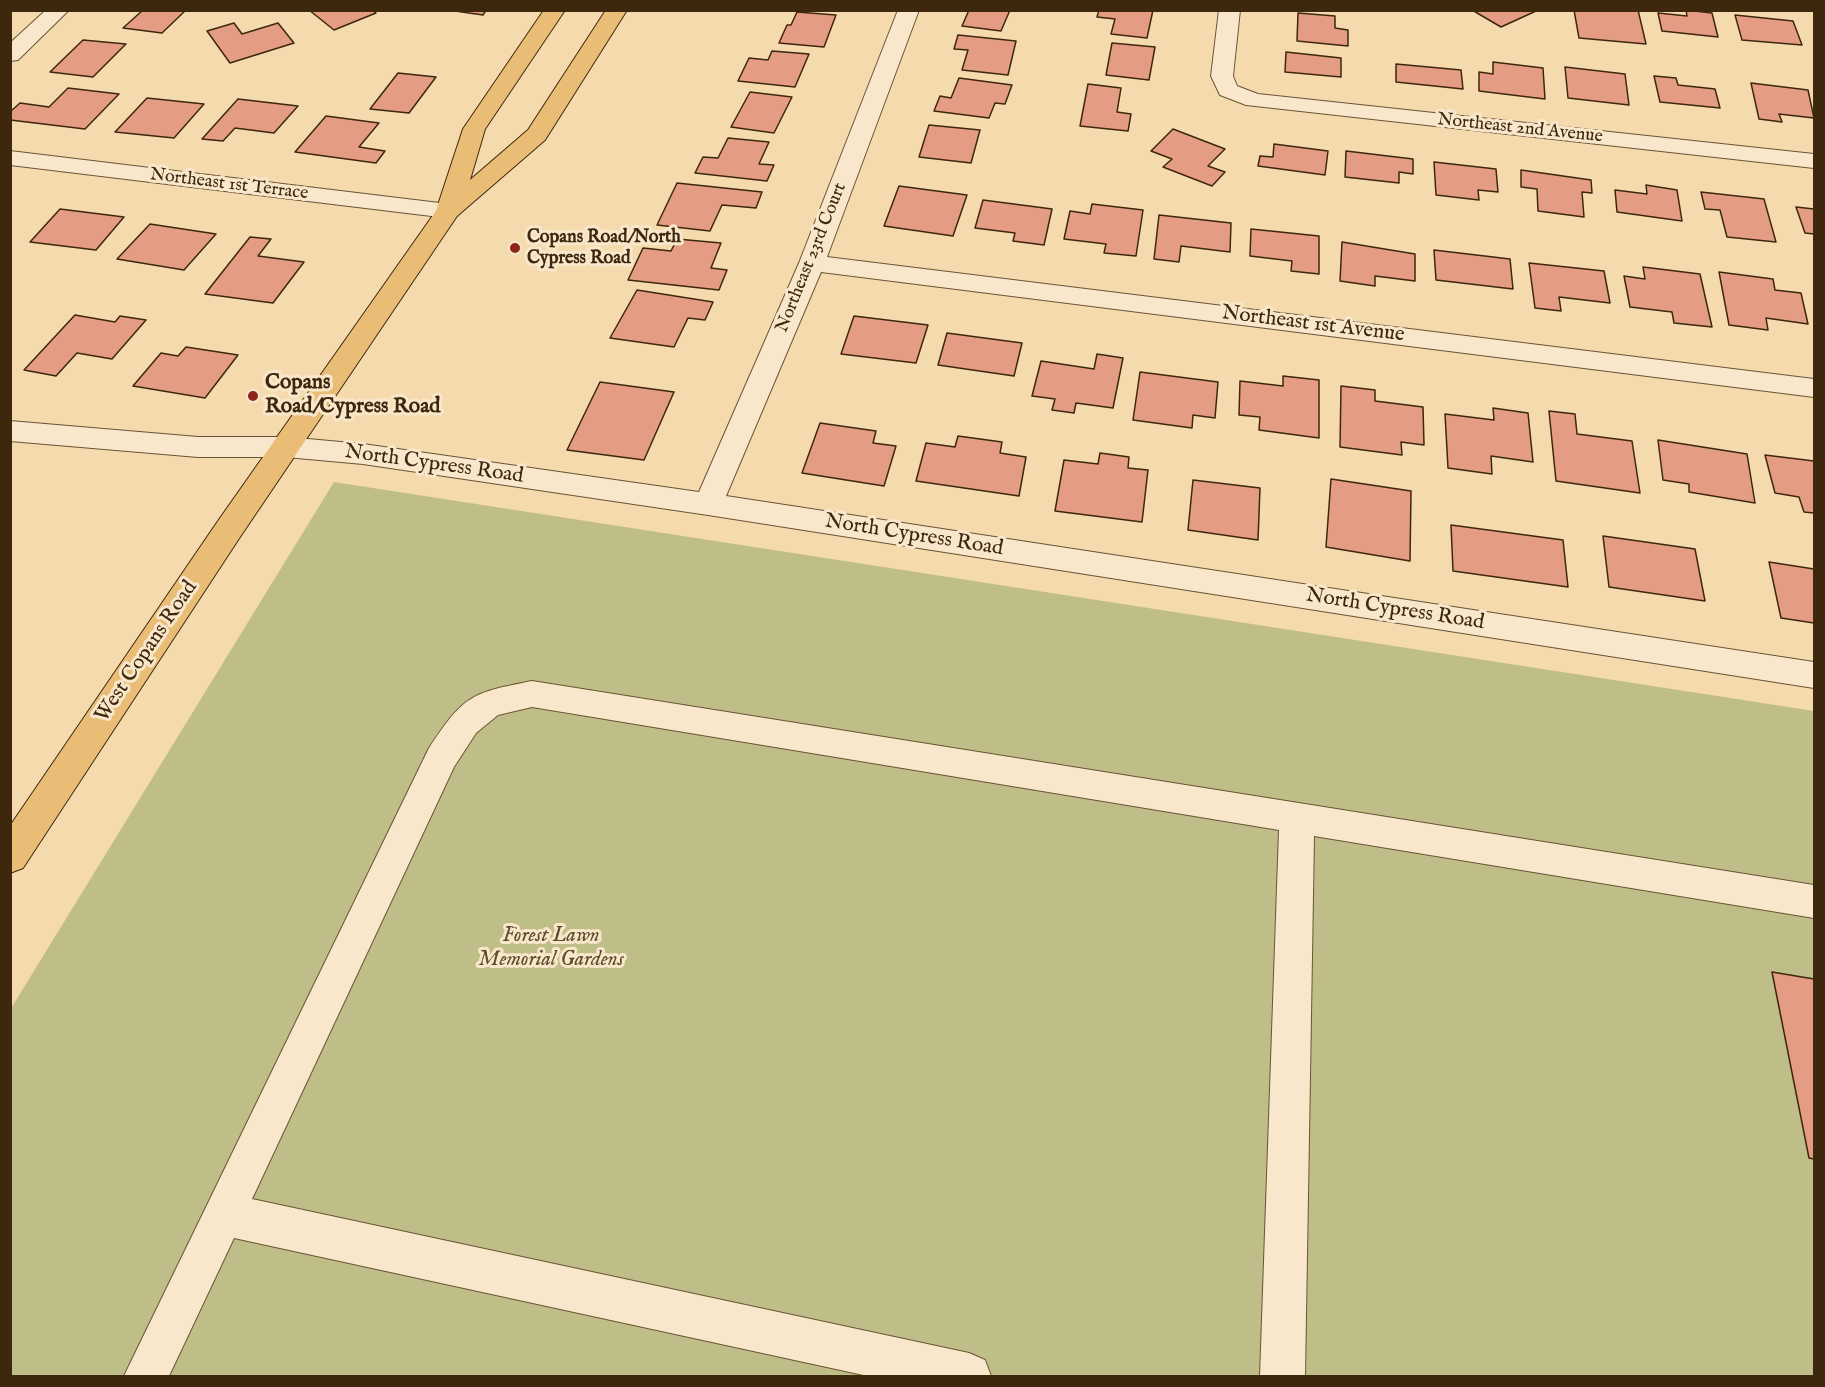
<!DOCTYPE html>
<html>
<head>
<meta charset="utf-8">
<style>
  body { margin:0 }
  #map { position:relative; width:1825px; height:1387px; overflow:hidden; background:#f5daae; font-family:"IM FELL English",serif }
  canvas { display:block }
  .frame { position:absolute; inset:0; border:12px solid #3d270d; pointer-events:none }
</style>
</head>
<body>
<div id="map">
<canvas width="1825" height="1387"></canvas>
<div class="frame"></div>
</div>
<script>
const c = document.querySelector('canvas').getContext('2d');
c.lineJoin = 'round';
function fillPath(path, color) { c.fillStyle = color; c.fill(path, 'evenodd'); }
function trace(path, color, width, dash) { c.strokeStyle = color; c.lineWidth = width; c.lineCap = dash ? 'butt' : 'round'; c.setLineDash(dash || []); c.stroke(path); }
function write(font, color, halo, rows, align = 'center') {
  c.font = font + ' "IM FELL English",serif'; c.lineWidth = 6; c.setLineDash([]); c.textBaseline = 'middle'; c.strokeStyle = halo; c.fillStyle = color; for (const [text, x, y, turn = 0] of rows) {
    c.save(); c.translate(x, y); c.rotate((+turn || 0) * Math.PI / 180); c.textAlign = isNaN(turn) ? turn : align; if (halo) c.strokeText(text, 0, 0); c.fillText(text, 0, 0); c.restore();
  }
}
fillPath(new Path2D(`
  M334 482 1814 711V1376H11L10 1010Z`), '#bfbe88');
const building = new Path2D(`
  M143 10H186L162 33 123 28Z
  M309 10H372L376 13 334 30Z
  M448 10H486L483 15Z
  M969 10H1010L1001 31 962 26Z
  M1099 10H1153L1147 38 1111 34 1115 19 1097 17Z
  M1472 10H1536V11L1501 27Z
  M1574 10H1638L1646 44 1579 38Z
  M1686 10 1712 13 1718 37 1662 31 1658 13 1687 16Z
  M797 12 836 15 824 47 779 43 787 25H791Z
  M1298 13 1335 16V28L1348 30V46L1297 41Z
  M1735 15 1793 21 1802 45 1742 40Z
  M234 23 242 34 278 23 294 43 230 63 207 31Z
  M958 35 1016 41 1008 75 962 70 968 50 954 49Z
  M83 40 126 44 93 77 50 72Z
  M1112 43 1155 47 1149 80 1106 75Z
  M772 51 809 54 795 87 738 81 749 58 768 60Z
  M1286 52 1341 58V77L1285 72Z
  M1493 62 1543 68 1545 99 1479 91V72L1493 74Z
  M1396 64 1461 70 1463 89 1396 82Z
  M1565 67 1625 74 1629 105 1568 98Z
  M398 73 436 77 409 113 370 109Z
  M1654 76 1676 78 1678 85 1715 89 1720 108 1660 102Z
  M959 78 1012 85 1005 104 995 103 989 118 934 111 940 96 951 98Z
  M1751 83 1808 90 1814 118 1779 114 1782 122 1759 119Z
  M1088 84 1121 88 1117 112 1131 114 1128 131 1080 126Z
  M68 88 119 94 85 129 10 120V112L20 103 49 107Z
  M750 92 792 97 774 133 731 127Z
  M147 98 204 104 174 138 115 132Z
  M238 99 298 106 274 133 235 128 223 141 202 139Z
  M326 116 379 123 359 147 385 151 376 163 295 152Z
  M929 125 980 130 971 163 919 157Z
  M1173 129 1225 149 1208 166 1225 172 1212 186 1163 167 1172 159 1151 151Z
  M728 138 769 142 759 164 774 165 767 181 695 173 703 157 718 158Z
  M1274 144 1328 151 1325 175 1258 166 1260 156 1273 157Z
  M1346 151 1413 159V174L1399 172V183L1345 177Z
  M1434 162 1496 169 1498 192 1478 190 1479 200 1436 195Z
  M1521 170 1591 180 1592 193 1582 192 1584 217 1538 211 1537 189 1521 187Z
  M677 183 762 192 756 208 722 205 710 231 657 225Z
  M1646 185 1677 190 1682 221 1617 212 1615 190 1647 194Z
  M899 186 967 195 953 236 884 226Z
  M1701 192 1764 199 1776 242 1727 237 1720 210 1705 209Z
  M983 200 1052 209 1044 245 1013 241 1015 233 975 228Z
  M1092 204 1143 210 1136 256 1104 253 1106 244 1064 239 1070 211 1090 214Z
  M1796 207 1814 209V234L1805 233Z
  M60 209 124 217 96 250 30 242Z
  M1159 215 1231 223 1230 252 1181 246 1179 262 1154 259Z
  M150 224 216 234 184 270 117 259Z
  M1251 229 1319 236V274L1291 271 1292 261 1250 256Z
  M250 237 271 239 258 256 304 262 273 303 205 294Z
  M677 239 721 243 711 268 727 270 719 290 628 280 643 248 671 251Z
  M1342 242 1415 254V281L1375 276V286L1340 281Z
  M1434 250 1510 259 1513 289 1436 280Z
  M1529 263 1604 271 1610 303 1559 297 1561 311 1535 308Z
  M1643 267 1700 274 1712 327 1674 323 1672 312 1630 307 1624 276 1645 279Z
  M1719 272 1773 279 1775 290 1801 293 1808 324 1766 318 1768 330 1729 325Z
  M637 290 713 302 705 320 688 318 674 347 610 338Z
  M75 315 115 322 120 316 146 320 112 359 77 353 56 376 24 370Z
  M854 316 928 325 916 363 841 354Z
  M947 333 1022 343 1014 376 938 365Z
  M186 347 238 355 205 398 133 386 161 353 178 356Z
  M1097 354 1123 358 1113 408 1076 403 1074 413 1052 410 1055 399 1032 396 1041 361 1094 369Z
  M1140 372 1218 382 1215 418 1193 415 1192 428 1133 420Z
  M1283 376 1319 380V438L1259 430 1260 417 1239 415 1240 381 1283 386Z
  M600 382 674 392 644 460 567 450Z
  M1341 386 1375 390V401L1423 407 1424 445 1401 442 1402 455 1340 447Z
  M1493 408 1528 413 1533 462 1491 456 1492 474 1448 468 1445 414 1494 420Z
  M1549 411 1575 414 1577 434 1632 441 1640 493 1556 481Z
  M820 423 876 431 873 443 896 446 884 486 802 473Z
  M958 436 1002 442 1000 453 1026 457 1019 496 916 481 926 443 955 447Z
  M1658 440 1747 454 1755 503 1689 492V484L1663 480Z
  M1100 453 1129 457 1128 468 1148 470 1142 522 1055 511 1064 460 1098 464Z
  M1765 455 1814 461V513L1804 512 1799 497 1775 493Z
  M1331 479 1411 491 1410 561 1326 547Z
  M1193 480 1260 488 1258 540 1188 530Z
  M1451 525 1563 540 1568 587 1453 571Z
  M1603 536 1695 549 1705 601 1609 587Z
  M1769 562 1814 569V623L1781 618Z
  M1772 972 1814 979V1159L1809 1158Z`);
fillPath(building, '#e49d83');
trace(building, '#3d270d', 1.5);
const minor = new Path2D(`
  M46 10H69L18 60 10 61V43Z
  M898 10H919L827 257 1814 379V397L821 272 726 496 1814 662V688L708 515 363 464 286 457H198L10 441V421L198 437H286L363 444 699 492 799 263Z
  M1219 10H1240L1233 76 1237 86 1258 94 1814 154V168L1246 105 1220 95 1211 76Z
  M10 151 448 204 457 206 460 211 457 216 448 218 10 165Z
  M532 681 1814 885V918L1314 836 1305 1376H1260L1279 830 532 707 498 715 476 733 454 767 252 1199 969 1353 985 1360 991 1376H868L234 1238 169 1376H124L429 748C464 695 471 693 532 681Z`);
const major = new Path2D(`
  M544 10H565L485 129 470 180 528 130 606 10H627L545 140 457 216 240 537 23 868 10 873V826L218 521 436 211 463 129Z`);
trace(minor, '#6b5435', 2);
trace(major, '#3d270d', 2);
fillPath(minor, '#f8e7ca');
fillPath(major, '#eabd77');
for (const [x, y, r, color] of [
  [515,248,6,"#8f2418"],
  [253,396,6,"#8f2418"]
]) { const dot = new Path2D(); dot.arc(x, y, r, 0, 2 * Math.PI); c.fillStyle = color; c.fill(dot); trace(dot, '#f8e7ca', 2); }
write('18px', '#3d270d', '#f8e7ca', [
  ["Northeast 2nd Avenue",1520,129,6],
  ["Northeast 1st Terrace",229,185,7],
  ["Northeast 23rd Court",812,258,-68]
]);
write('bold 18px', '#3d270d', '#f8e7ca', [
  ["Copans Road/North",527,238],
  ["Cypress Road",527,259]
], 'left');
write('21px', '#3d270d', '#f8e7ca', [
  ["Northeast 1st Avenue",1313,325,7],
  ["North Cypress Road",434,465,8],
  ["North Cypress Road",914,536,9],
  ["North Cypress Road",1395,610,9],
  ["West Copans Road",147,652,-56]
]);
write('bold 21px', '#3d270d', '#f8e7ca', [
  ["Copans",265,384],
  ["Road/Cypress Road",265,408]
], 'left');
write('italic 21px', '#5e4d2c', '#f8e7ca', [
  ["Forest Lawn",551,937],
  ["Memorial Gardens",551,961]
]);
</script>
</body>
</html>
